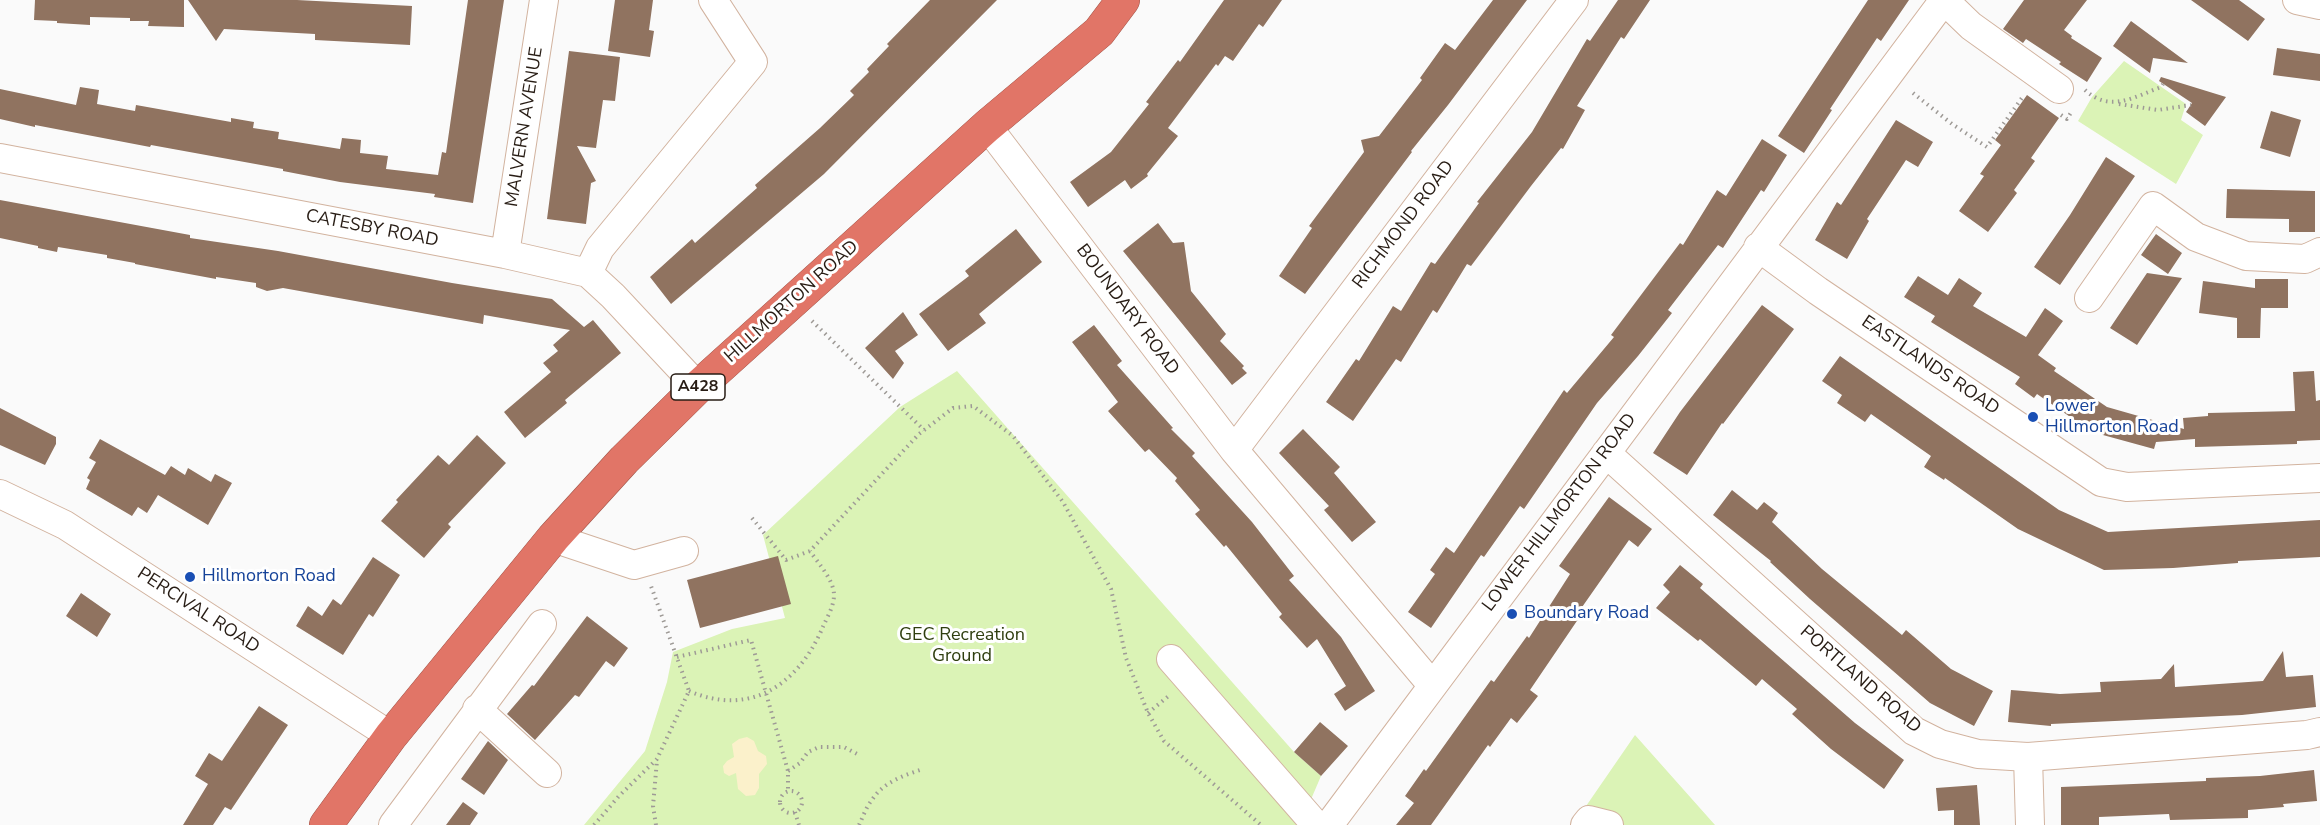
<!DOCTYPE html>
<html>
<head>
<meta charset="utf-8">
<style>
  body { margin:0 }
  canvas { display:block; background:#fafafa }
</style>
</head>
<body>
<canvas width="2320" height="825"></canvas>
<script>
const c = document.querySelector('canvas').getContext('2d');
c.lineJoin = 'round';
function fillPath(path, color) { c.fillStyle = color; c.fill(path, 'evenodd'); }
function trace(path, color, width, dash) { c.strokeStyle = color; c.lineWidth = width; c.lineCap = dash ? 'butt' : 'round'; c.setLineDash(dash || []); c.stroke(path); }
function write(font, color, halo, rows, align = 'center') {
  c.font = font + ' "Nunito Sans",sans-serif'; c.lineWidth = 6; c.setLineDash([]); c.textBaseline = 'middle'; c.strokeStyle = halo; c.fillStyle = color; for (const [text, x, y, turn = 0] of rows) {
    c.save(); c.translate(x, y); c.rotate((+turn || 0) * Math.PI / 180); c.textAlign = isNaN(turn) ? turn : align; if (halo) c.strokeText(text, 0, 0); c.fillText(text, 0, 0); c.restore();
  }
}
fillPath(new Path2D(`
  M2124 61 2186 104 2181 120 2203 135 2176 184 2078 121 2092 97Z
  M957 371 1294 752 1321 776 1300 825H584L645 751 667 682 673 652 732 629 785 618 763 535 900 407Z
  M1635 735 1715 825H1573Z`), '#dbf3b6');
fillPath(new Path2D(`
  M747 737 754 741 758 751 766 756 767 764 759 774V788L755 795 746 796 738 789 736 773 729 776 724 773 723 766 727 761 734 757 732 744 739 739Z`), '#fbf1cb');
fillPath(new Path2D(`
  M35 0H184V27L148 26 149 21H130V18L90 17V25L57 23V21L34 20Z
  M188 0H297L412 6 410 45 315 40V34L224 29 216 41Z
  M468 0H504L473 203 434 197 435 194 340 182 283 171V169L151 145 150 147 35 125V127L0 119V89L76 105 80 87 99 90 97 104 135 111 136 105 231 122V118L254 122 253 128 279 132 278 139 340 149 342 138 361 140 360 153 388 156 386 169 438 175 442 152 446 153Z
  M615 0H653L649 30 654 31 650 57 608 51Z
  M930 0H997L824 174 671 304 650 277 692 239 695 243 757 188 755 185 820 128 854 95 850 91 869 72 867 69 889 46 887 44Z
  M1224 0H1282L1263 27 1259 24 1233 61 1225 56 1218 66 1216 64 1168 128 1178 136 1147 174 1148 176 1131 189 1125 180 1088 207 1070 182 1111 152 1149 104 1146 102 1178 60 1180 62Z
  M1493 0H1527L1448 105 1411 151 1412 152 1305 294 1279 276 1312 228 1309 226 1364 152 1361 140 1379 136 1422 80 1420 78 1445 43 1455 50Z
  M1618 0H1650L1624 39 1621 37 1577 106 1585 110 1563 149 1561 148 1531 186 1471 266 1467 264 1437 313 1433 310 1401 362 1396 359 1353 421 1326 402 1356 359 1359 361 1393 306 1401 311 1431 262 1435 264 1479 203 1477 202 1532 132 1587 39 1590 41Z
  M1868 0H1909L1881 41 1877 38 1830 109 1832 110 1804 153 1778 136Z
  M2024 0H2087L2064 30 2072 36 2071 38 2102 58 2087 82 2059 64 2061 62 2026 39 2023 43 2003 29Z
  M2191 0H2239L2265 19 2248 41Z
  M2131 21 2188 63 2153 58 2150 73 2113 46Z
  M2277 48 2320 54V81L2273 75Z
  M569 51 620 57 615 101 603 100 596 148 577 146 596 181 591 183 586 224 547 219Z
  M2161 77 2226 97 2205 126 2186 112 2192 103 2159 81Z
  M2027 95 2059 118 2031 158 2035 161 2014 190 2017 193 1988 232 1959 211 1984 176 1980 174 2001 145 1995 140Z
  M2271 111 2301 120 2290 157 2260 148Z
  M1896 120 1933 142 1918 167 1906 160 1867 219 1869 221 1847 259 1815 240 1837 202 1841 205Z
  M1762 139 1787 155 1764 192 1761 190 1723 248 1718 245 1668 310 1672 313 1638 356 1597 403 1524 509 1520 506 1484 557 1481 555 1431 628 1408 612 1435 574 1430 570 1446 547 1454 553 1564 390 1567 393 1614 337 1611 335 1680 243 1683 245 1717 190 1726 196Z
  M2106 157 2135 176 2060 285 2034 267 2070 215Z
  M2227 189 2315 191V232H2289V219L2226 218Z
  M0 200 190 235V238L278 251 452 283 552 299 584 327 593 320 621 353 565 400 567 403 525 438 504 412 551 372 543 363 558 351 553 345 570 330 484 315 483 324 283 288 267 291 256 287V283L216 277V279L135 264V263L107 258V255L58 247 57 252 38 248V246L0 238Z
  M1158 223 1173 243 1184 242 1191 291 1226 334 1220 341 1244 366 1242 368 1247 373 1232 385 1123 251Z
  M1016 229 1042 262 979 314 986 323 948 351 919 314 969 276 965 271Z
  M2156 234 2182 253 2168 274 2141 255Z
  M2147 273 2182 278 2137 345 2110 328Z
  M1918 276 1948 295 1959 278 1982 293 1973 306 2026 337 2045 308 2063 321 2038 355 2056 368 2054 371 2107 407 2184 429 2183 418 2208 416V413L2295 411 2293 372 2314 371 2316 401 2320 400V440L2297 441V444L2195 447V439L2156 442 2154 449 2092 432 2037 394 2034 398 2015 384 2020 377 1931 322 1935 316 1904 297Z
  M2255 279H2288V308H2261L2260 338H2237V318L2199 313 2203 281 2255 288Z
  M1762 305 1794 329 1723 424 1722 423 1687 475 1653 453 1680 412Z
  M903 312 918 335 895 351 904 363 893 379 865 348Z
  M1094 325 1122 361 1117 365 1173 428 1171 429 1195 453 1192 456 1252 522 1294 576 1289 580 1341 637 1375 691 1345 711 1334 694 1346 686 1317 639 1307 648 1279 617 1282 614 1226 545 1224 547 1195 514 1200 510 1175 481 1177 478 1149 449 1145 452 1108 411 1118 402 1072 342Z
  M1840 356 2059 510 2108 532 2320 520V557L2238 561V563L2173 568 2104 570 2018 529 1945 478 1944 480 1924 467 1931 456 1871 414 1865 422 1837 403 1842 395 1822 381Z
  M0 408 56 437V444L45 465 0 445Z
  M1303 429 1340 467 1334 473 1376 522 1352 542 1324 510 1329 506 1279 453Z
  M477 435 506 463 448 524 451 527 424 558 381 521 398 502 396 500 438 455 449 465Z
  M100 439 165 475 171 466 185 475 188 468 211 482 215 474 232 483 208 525 158 495 147 513 138 507 132 516 86 489 90 480 87 478 96 462 89 458Z
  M1732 490 1757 510 1764 502 1778 513 1772 522 1822 569 1902 635 1906 630 1951 669 1993 691 1974 726 1930 703 1810 599 1770 562 1771 561 1713 515Z
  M1609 497 1652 529 1638 547 1629 540 1580 610 1583 612 1530 690 1538 696 1517 723 1511 718 1490 747 1488 745 1431 825H1396L1414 803 1405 796 1424 769 1426 771 1491 680 1494 682 1527 636 1529 638 1570 574 1559 566Z
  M778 556 791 604 700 628 687 580Z
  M373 557 400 575 373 617 369 614 343 655 296 626 308 606 322 616 333 599 341 605Z
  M1680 565 1703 584 1700 588 1855 723 1904 760 1884 789 1831 749 1792 714 1797 709 1762 679 1756 686 1700 639 1698 641 1656 608 1670 592 1663 585Z
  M81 593 111 614 97 637 66 616Z
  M587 616 628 648 614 667 606 661 579 697 575 695 535 740 507 714 532 685 534 686Z
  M2283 651 2286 677 2313 675 2316 707 2242 715 2051 724V726L2008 722 2011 690 2060 694 2101 692 2100 682 2161 679 2174 664 2175 687 2263 681Z
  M259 706 288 725 231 810 225 807 213 825H183L208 784 195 776 209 753 222 761Z
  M1320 722 1348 746 1321 776 1294 752Z
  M488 741 508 760 484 795 461 779Z
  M2314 770 2317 801 2283 804 2284 807 2248 810V818L2170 820 2169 814 2099 817V825H2061V787L2206 781V778L2260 776Z
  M1977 785 1980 825H1954V810L1938 811 1936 788Z
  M463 802 478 813 470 825H446Z`), '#907360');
const minor = new Path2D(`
  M1944 0 1971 26 2059 89
  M2297 0 2320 5
  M987 126 1234 450 1432 685
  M0 158 505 254 588 273 613 296 698 387
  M1758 247 1818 291 2101 482 2127 487 2320 478
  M505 254 544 0
  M588 273 600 248 753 62 713 0
  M2089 298 2153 206 2196 237 2246 256 2305 259 2320 252
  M1234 450 1574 0
  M1606 453 1914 731 1940 744 1978 754 2028 757 2307 735 2320 732
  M0 494 65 525 391 736
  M553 538 634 565 684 551
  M1171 659 1316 825
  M477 709 547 773
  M2028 757 2030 825
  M393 825 542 624
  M1329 825 1944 0
  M1585 825 1589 820 1609 825`);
const highway = new Path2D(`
  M326 825 391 736 553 538 624 460 698 387 987 126 1099 32 1123 0`);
trace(minor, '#d2b39f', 30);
trace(highway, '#a0564a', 34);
trace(new Path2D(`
  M2085 90C2110 113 2134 97 2161 87L2163 84
  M1913 93 1952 124 1987 147 2024 95
  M2119 104 2158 110 2191 105
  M2061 115 2067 119 2072 111
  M812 321 924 430
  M752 518 786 560 810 551 919 434 953 408 973 406 1013 436 1063 502 1111 589 1126 658 1148 713 1164 741 1261 825
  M677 657 751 640 788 771V791
  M689 691C749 717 797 686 822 629 826 619 834 607 834 595 834 580 818 563 810 551
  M1148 713 1171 694
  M788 771 800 763 808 752 819 747H844L859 755
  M780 802a11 11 0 1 1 22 0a11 11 0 1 1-22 0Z
  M795 812 799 825
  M594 825 619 796 657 759 689 691 651 586
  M656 825 653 806 657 760
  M859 825C863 817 866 807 872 800 883 782 905 775 923 769`), '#9e9a96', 4, [1.5, 4.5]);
trace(minor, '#fff', 28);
trace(highway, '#e17567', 33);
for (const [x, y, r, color] of [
  [2033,417,6,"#1a4fb4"],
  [190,577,6,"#1a4fb4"],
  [1512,614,6,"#1a4fb4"]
]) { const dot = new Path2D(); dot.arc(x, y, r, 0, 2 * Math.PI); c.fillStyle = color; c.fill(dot); trace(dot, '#fff', 2); }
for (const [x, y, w] of [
  [698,387,54]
]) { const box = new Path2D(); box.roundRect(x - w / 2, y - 13, w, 26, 4.5); c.fillStyle = '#fff'; c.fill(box); trace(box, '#271c14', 1.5); }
write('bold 16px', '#271c14', null, [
  ["A428",698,387]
]);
write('18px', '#271c14', '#fff', [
  ["MALVERN AVENUE",525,127,-81],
  ["RICHMOND ROAD",1404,225,-53],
  ["CATESBY ROAD",372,229,11],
  ["HILLMORTON ROAD",792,302,-42],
  ["BOUNDARY ROAD",1127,310,53],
  ["EASTLANDS ROAD",1930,366,34],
  ["LOWER HILLMORTON ROAD",1560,513,-53],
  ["PERCIVAL ROAD",198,611,33],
  ["PORTLAND ROAD",1860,680,41]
]);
write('18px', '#164399', '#fff', [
  ["Lower",2045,407],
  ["Hillmorton Road",2045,428],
  ["Hillmorton Road",202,577],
  ["Boundary Road",1524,614]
], 'left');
write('18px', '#2f3e0f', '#fff', [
  ["GEC Recreation",962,636],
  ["Ground",962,657]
]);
</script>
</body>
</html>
